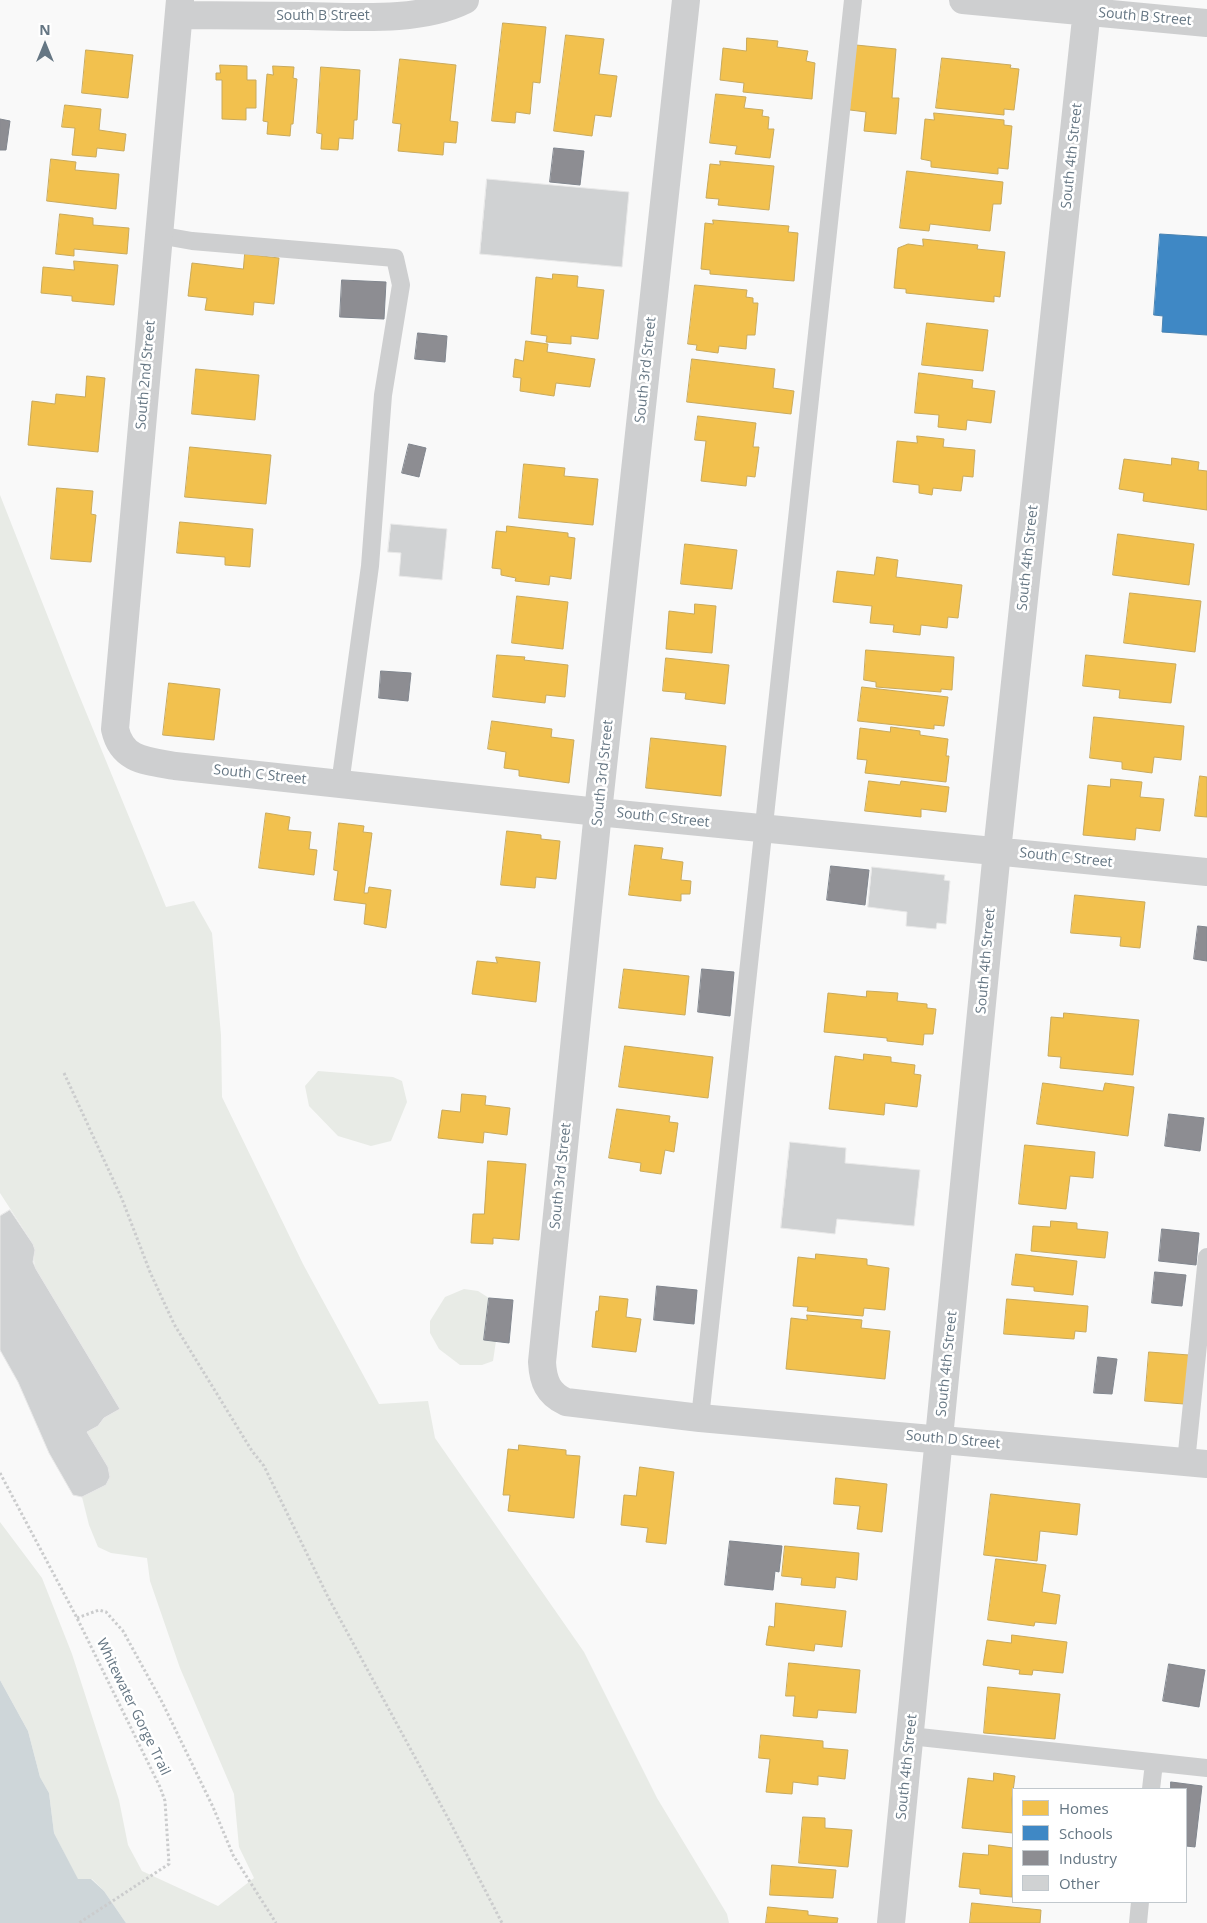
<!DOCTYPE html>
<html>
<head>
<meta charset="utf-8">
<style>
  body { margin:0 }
  #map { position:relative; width:1207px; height:1923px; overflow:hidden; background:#f9f9f9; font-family:"Open Sans",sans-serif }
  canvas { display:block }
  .legend { position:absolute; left:1012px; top:1788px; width:175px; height:115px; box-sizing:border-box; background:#fff; border:1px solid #c1c8cd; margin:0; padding:6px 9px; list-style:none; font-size:15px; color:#657683 }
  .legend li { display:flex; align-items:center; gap:10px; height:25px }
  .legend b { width:25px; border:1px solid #c1c8cd }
  .north { position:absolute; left:20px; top:20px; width:50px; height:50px; -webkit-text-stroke:4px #fff; paint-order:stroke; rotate:0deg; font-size:14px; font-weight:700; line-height:20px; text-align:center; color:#657683 }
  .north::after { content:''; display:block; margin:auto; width:18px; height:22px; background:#657683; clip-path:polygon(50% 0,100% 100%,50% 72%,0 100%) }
</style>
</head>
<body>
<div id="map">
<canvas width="1207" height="1923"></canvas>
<ul class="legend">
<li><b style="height:14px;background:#f2c14e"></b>Homes</li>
<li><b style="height:14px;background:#3f88c5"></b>Schools</li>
<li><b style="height:14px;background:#8d8d92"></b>Industry</li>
<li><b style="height:14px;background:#d0d2d3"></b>Other</li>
</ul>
<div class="north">N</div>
</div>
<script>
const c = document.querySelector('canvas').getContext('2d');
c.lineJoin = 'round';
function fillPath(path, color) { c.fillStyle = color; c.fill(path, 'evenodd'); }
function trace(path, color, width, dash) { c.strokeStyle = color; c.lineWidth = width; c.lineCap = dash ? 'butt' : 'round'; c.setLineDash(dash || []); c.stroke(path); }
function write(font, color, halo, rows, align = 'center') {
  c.font = font + ' "Open Sans",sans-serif'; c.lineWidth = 5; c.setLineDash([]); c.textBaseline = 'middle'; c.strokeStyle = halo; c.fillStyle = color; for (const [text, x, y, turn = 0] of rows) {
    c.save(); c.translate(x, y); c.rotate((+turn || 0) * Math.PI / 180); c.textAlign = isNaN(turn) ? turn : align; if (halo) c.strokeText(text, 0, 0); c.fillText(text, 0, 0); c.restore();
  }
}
fillPath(new Path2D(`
  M0 495 72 678 166 907 194 901 212 933 221 1035 222 1097 303 1264 379 1404 428 1401 435 1438 584 1652 657 1798 727 1914 729 1923H126L104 1891 92 1879 78 1880 54 1833 49 1793 40 1777 28 1731 0 1680V1522L42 1578 72 1654 119 1800 128 1845 142 1871 218 1906 254 1878 239 1847 234 1794 180 1668 150 1581 147 1558 111 1553 98 1547 89 1525 82 1497 106 1485 110 1477 87 1432 98 1426 104 1418 120 1409 36 1269C32 1260 36 1253 33 1244L0 1193Z
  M318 1071 393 1077 402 1081 407 1102 391 1141 371 1146 338 1136 309 1106 305 1086Z
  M464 1289 478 1291 489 1298 484 1340 496 1341 493 1361 482 1365H460L439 1349 430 1333V1321L445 1297Z`), '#e8ebe6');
fillPath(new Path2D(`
  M0 1680 28 1731 40 1777 49 1793 54 1833 78 1879H91L104 1891 126 1923H0Z`), '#ced6d9');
const homes = new Path2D(`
  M503 23 546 27 540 83 533 82 530 114 516 112 515 123 492 121Z
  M566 35 604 39 599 74 617 76 611 117 595 115 592 136 554 131Z
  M747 38 778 41 777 47 808 51 806 61 815 63 812 99 743 92 744 83 720 80 723 48 746 51Z
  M856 45 896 49 892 98H899L896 134 864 131 866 112 850 110Z
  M86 50 133 55 128 98 82 93Z
  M942 58 1011 65 1010 68 1019 69 1014 110 1004 109V115L936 108Z
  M400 59 456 65 450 121 458 122 456 143 444 142 443 155 398 151 401 124 393 123Z
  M220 65 247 66V80H256V108H246V120L222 119V80H216V73H220Z
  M273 66 294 67 293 78 297 79 293 124H291L290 136 267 134 268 122 263 121 267 74 273 75Z
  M321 67 360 70 357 120H354L353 139 339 138 338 150 321 149 322 134 317 133Z
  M716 94 746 97 744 108 763 110 762 116 769 117 768 129H774L770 158 735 154 737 146 710 143Z
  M65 105 101 109 99 130 126 134 124 151 97 148 96 157 72 155 75 128 62 127Z
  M934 113 1004 120V125L1012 126 1008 169 998 168V174L931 167V161L921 159 925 119 934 120Z
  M51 159 76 162 75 170 119 174 116 209 47 201Z
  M720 161 774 166 769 210 718 205 719 199 706 198 710 164 720 165Z
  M907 171 1003 182 1001 204H993L990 231 930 224 929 231 900 228Z
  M60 214 93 218V225L129 228 127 254 74 249V256L56 254Z
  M713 220 789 226 788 232 798 233 794 281 710 274V270L701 269 705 223 713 224Z
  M923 239 978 245 977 249 1005 252 1000 297 994 296V302L906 293V289L894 288 898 248 908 244 923 246Z
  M245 254 279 258 274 304 254 302 253 315 205 310 207 298 188 296 192 263 243 269Z
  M74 261 118 265 114 305 72 301V296L41 293 43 267 74 270Z
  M553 274 578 276 577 287 604 290 598 339 571 336V344L546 342 547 336 531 334 536 277 552 279Z
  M695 285 747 290 746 297 753 298V303H758L755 335H747L746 349 719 346 718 353 696 350 697 345 688 344Z
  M927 323 988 330 983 371 922 365Z
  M526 341 548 344 547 352 595 359 590 387 556 383 554 396 520 391 521 378 513 377 515 359 523 361Z
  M692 359 775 369 773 388 794 391 791 414 687 402Z
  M196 369 259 375 255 420 192 414Z
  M919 373 973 380 972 388 995 391 991 423 967 420 966 430 938 427 939 415 915 413Z
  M87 376 105 378 98 452 28 445 32 401 55 404 56 394 85 397Z
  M698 416 756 423 753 447H759L755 477 747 476 746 486 701 481 706 441 695 440Z
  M917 436 944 439 943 447 975 450 973 477 963 476 961 491 933 488 932 495 919 493V485L893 482 897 441 917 443Z
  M190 447 271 455 266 504 185 497Z
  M1172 458 1199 462 1198 470 1207 471V510L1143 501 1144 493 1119 489 1124 459 1171 465Z
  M524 464 565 468 564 476 598 479 593 525 519 518Z
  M57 488 93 491 91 514 96 515 91 562 51 559Z
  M180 522 253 529 250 567 225 565V557L177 553Z
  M507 526 568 533V537L575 538 571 579 550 576 549 585 515 581 516 578 501 575V569L492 568 496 531 506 532Z
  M1118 534 1194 544 1189 585 1113 575Z
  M685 544 737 550 732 589 681 584Z
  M877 557 898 560 896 577 962 585 958 618 948 617 947 628 921 625 920 635 893 632 894 625 870 623 872 606 833 602 837 571 874 575Z
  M1130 593 1201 601 1195 652 1124 643Z
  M517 596 568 602 563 649 512 643Z
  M695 604 716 606 712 653 666 649 669 611 694 614Z
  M866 650 954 657 952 690 941 689V692L876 687V682L864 680Z
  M497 655 525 657 524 660 568 665 565 697 546 695 545 703 493 697Z
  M1086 655 1176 664 1171 703 1119 698 1120 690 1083 686Z
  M666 658 729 665 725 704 685 699 686 693 663 691Z
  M169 683 220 689 214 740 163 735Z
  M862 687 948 697 944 726 934 725V729L858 721Z
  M1094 717 1184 726 1181 760 1154 757 1152 773 1122 769V762L1090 758Z
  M492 721 552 729 551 737 574 740 569 783 519 776V770L504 768 506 752 488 749Z
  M891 727 920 731V735L948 739 946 756H949L946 782 865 773 867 760 857 759 860 728 890 732Z
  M651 738 726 746 721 796 646 788Z
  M1200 776 1207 777V817L1195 816Z
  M1111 779 1142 782 1140 797 1164 799 1160 831 1136 828 1135 840 1083 835 1088 785 1110 787Z
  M869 781 900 785 901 781 949 787 946 812 921 809V817L865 811Z
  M266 813 290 817 288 830 311 832 309 849 317 850 314 875 259 868Z
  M339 823 364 826 363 832 372 833 364 893H368L369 887 391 890 386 928 364 924 366 904 334 900 338 871 334 870Z
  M507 831 541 835V839L560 841 556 879 536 877 535 888 501 885Z
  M635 845 663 848 661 859 683 862 681 880 691 881 690 894H681V901L629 895Z
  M1075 895 1145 902 1140 948 1120 946 1121 937 1071 933Z
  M496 957 540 962 536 1002 472 994 477 961 497 963Z
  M624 969 689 976 685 1015 619 1008Z
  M867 991 898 993 897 1001 927 1004V1008L936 1009 933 1034H924L923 1045 887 1041V1038L824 1032 828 993 866 997Z
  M1064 1013 1139 1020 1133 1075 1060 1068 1061 1057 1048 1056 1051 1017 1063 1018Z
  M625 1046 713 1057 708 1098 619 1087Z
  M864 1054 891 1057V1062L915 1065 914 1074 921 1075 917 1107 885 1103 884 1115 829 1109 835 1056 863 1060Z
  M1043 1083 1103 1091 1105 1083 1134 1087 1128 1136 1037 1124Z
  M462 1094 486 1096 485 1105 510 1108 507 1135 484 1132 483 1143 438 1138 442 1110 460 1112Z
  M617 1109 670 1116 669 1122 678 1123 674 1152 665 1150 661 1174 640 1171 641 1163 609 1158Z
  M1025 1145 1095 1152 1093 1178 1070 1176 1066 1209 1019 1204Z
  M488 1161 526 1164 519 1240 493 1238V1244L471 1243 473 1214H484Z
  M1051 1221 1077 1223V1229L1108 1232 1105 1258 1031 1251 1033 1226 1050 1227Z
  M816 1254 867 1259V1265L889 1268 885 1310 864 1308 863 1316 807 1311 808 1307 793 1306 798 1257 815 1259Z
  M1016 1254 1077 1261 1073 1295 1034 1291V1287L1012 1285Z
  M600 1296 628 1299 626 1317 641 1319 636 1352 592 1347 596 1311H598Z
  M1007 1299 1088 1306 1086 1332 1075 1331 1074 1339 1004 1334Z
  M807 1315 862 1320 861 1328 890 1331 885 1379 786 1369 791 1318 807 1320Z
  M1149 1352 1189 1355 1184 1404 1145 1401Z
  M519 1445 566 1450V1455L580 1456 574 1518 508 1511 510 1495H503L508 1449 518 1450Z
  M640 1467 674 1472 666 1544 646 1542 648 1528 621 1525 624 1495 636 1496Z
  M836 1478 887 1484 882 1532 857 1529 860 1506 834 1504Z
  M991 1494 1080 1504 1077 1535 1040 1531 1037 1561 984 1555Z
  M785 1546 859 1553 857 1580 836 1577 835 1588 801 1585 802 1578 782 1576Z
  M996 1559 1046 1565 1042 1592 1060 1595 1056 1624 1035 1622 1034 1626 988 1620Z
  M776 1603 846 1611 842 1647 815 1644 814 1651 766 1645 769 1626 774 1627Z
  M1012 1635 1067 1642 1063 1673 1033 1670 1032 1675 1019 1674 1020 1670 983 1665 987 1640 1011 1643Z
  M789 1663 860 1670 856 1713 818 1710 817 1718 793 1716 795 1696H786Z
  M988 1687 1060 1694 1055 1739 984 1733Z
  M761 1735 823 1741V1748L848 1750 845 1779 818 1776V1785L793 1782 792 1794 766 1792 770 1759 759 1758Z
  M994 1773 1015 1776 1012 1799 1013 1833 962 1828 968 1778 993 1781Z
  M803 1817 825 1818V1828L852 1830 848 1867 799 1863Z
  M989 1845 1013 1848 1012 1897 980 1894V1889L959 1887 963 1853 988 1855Z
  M772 1865 836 1870 833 1898 770 1895Z
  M972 1903 1041 1910 1040 1923H970Z
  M768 1907 808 1911V1915L838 1918 837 1923H766Z`);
fillPath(homes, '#f2c14e');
trace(homes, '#c8aa5e', 1);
const schools = new Path2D(`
  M1160 234 1207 237V335L1162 332 1163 316 1154 315Z`);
fillPath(schools, '#3f88c5');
trace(schools, '#4a83b1', 1);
const industry = new Path2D(`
  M0 119 10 121 6 150H0Z
  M554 148 584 151 580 185 550 182Z
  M342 280 386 282 384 319 340 317Z
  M418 333 447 336 445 362 415 359Z
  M409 444 426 448 419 477 402 473Z
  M381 671 411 673 408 701 379 698Z
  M831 866 869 870 865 905 827 900Z
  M1198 926 1207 927V961L1194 959Z
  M702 969 734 972 730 1016 698 1012Z
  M1169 1114 1204 1118 1200 1151 1165 1146Z
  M1162 1229 1199 1233 1196 1265 1159 1261Z
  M1155 1272 1186 1275 1182 1306 1152 1303Z
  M657 1286 697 1290 694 1324 654 1320Z
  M489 1298 513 1300 509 1343 484 1340Z
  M1098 1357 1117 1359 1112 1394 1094 1393Z
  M730 1541 782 1546 779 1572 775 1571 773 1590 725 1585Z
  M1169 1664 1205 1670 1199 1707 1163 1701Z
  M1171 1782 1202 1786 1195 1847 1186 1846V1789H1171Z`);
fillPath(industry, '#8d8d92');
trace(industry, '#81868e', 1);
const building = new Path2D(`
  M487 179 629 192 622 267 480 254Z
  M391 524 447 529 442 580 399 576 401 553 388 552Z
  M872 867 945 875 944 880 950 881 946 924 937 923 936 929 906 926 907 912 868 907Z
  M790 1142 846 1148 845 1163 920 1170 914 1226 837 1219 835 1234 781 1228Z
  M10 1210 33 1244 35 1250 33 1262 36 1269 120 1409 104 1418 98 1426 87 1432 108 1467 110 1477 106 1485 82 1497 73 1495 49 1453 18 1382 0 1350V1216Z`);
fillPath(building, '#d0d2d3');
trace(building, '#e8e8e8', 1);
trace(new Path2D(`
  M64 1073 122 1199 150 1272 174 1324 252 1451 264 1466 328 1597 449 1820 502 1923
  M0 1473 77 1618 160 1787 165 1801 169 1864 79 1923
  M77 1618 99 1610 106 1612 123 1631 162 1702 213 1807 233 1855 276 1923`), '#cbcccd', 3, [2.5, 2.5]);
trace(new Path2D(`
  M158 235 192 241 395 258 401 285 383 395 370 566 340 784
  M700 1418 853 0
  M1186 1462 1207 1257
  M910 1736 1207 1768
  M1151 1789 1154 1763
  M1138 1923 1140 1902`), '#cecfd0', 18);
trace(new Path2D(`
  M180 0 115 729C122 761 147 761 175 766L598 812 1207 872
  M686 0 598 812 542 1362C543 1381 548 1394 566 1402L700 1418 1207 1464
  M963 0 1207 23
  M179 15C222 15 265 16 308 16 357 17 421 22 465 0
  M891 1923 997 851 1088 0`), '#cecfd0', 28);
write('14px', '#657683', '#fff', [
  ["South B Street",323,16],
  ["South B Street",1145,17,5],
  ["South 4th Street",1072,156,-84],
  ["South 3rd Street",646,370,-84],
  ["South 2nd Street",146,375,-85],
  ["South 4th Street",1028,558,-84],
  ["South 3rd Street",603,773,-84],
  ["South C Street",260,775,6],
  ["South C Street",663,818,6],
  ["South C Street",1066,858,6],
  ["South 4th Street",986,961,-85],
  ["South 3rd Street",561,1176,-84],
  ["South 4th Street",947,1364,-84],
  ["South D Street",953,1440,5],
  ["Whitewater Gorge Trail",133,1707,64],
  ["South 4th Street",907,1767,-84]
]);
</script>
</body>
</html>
